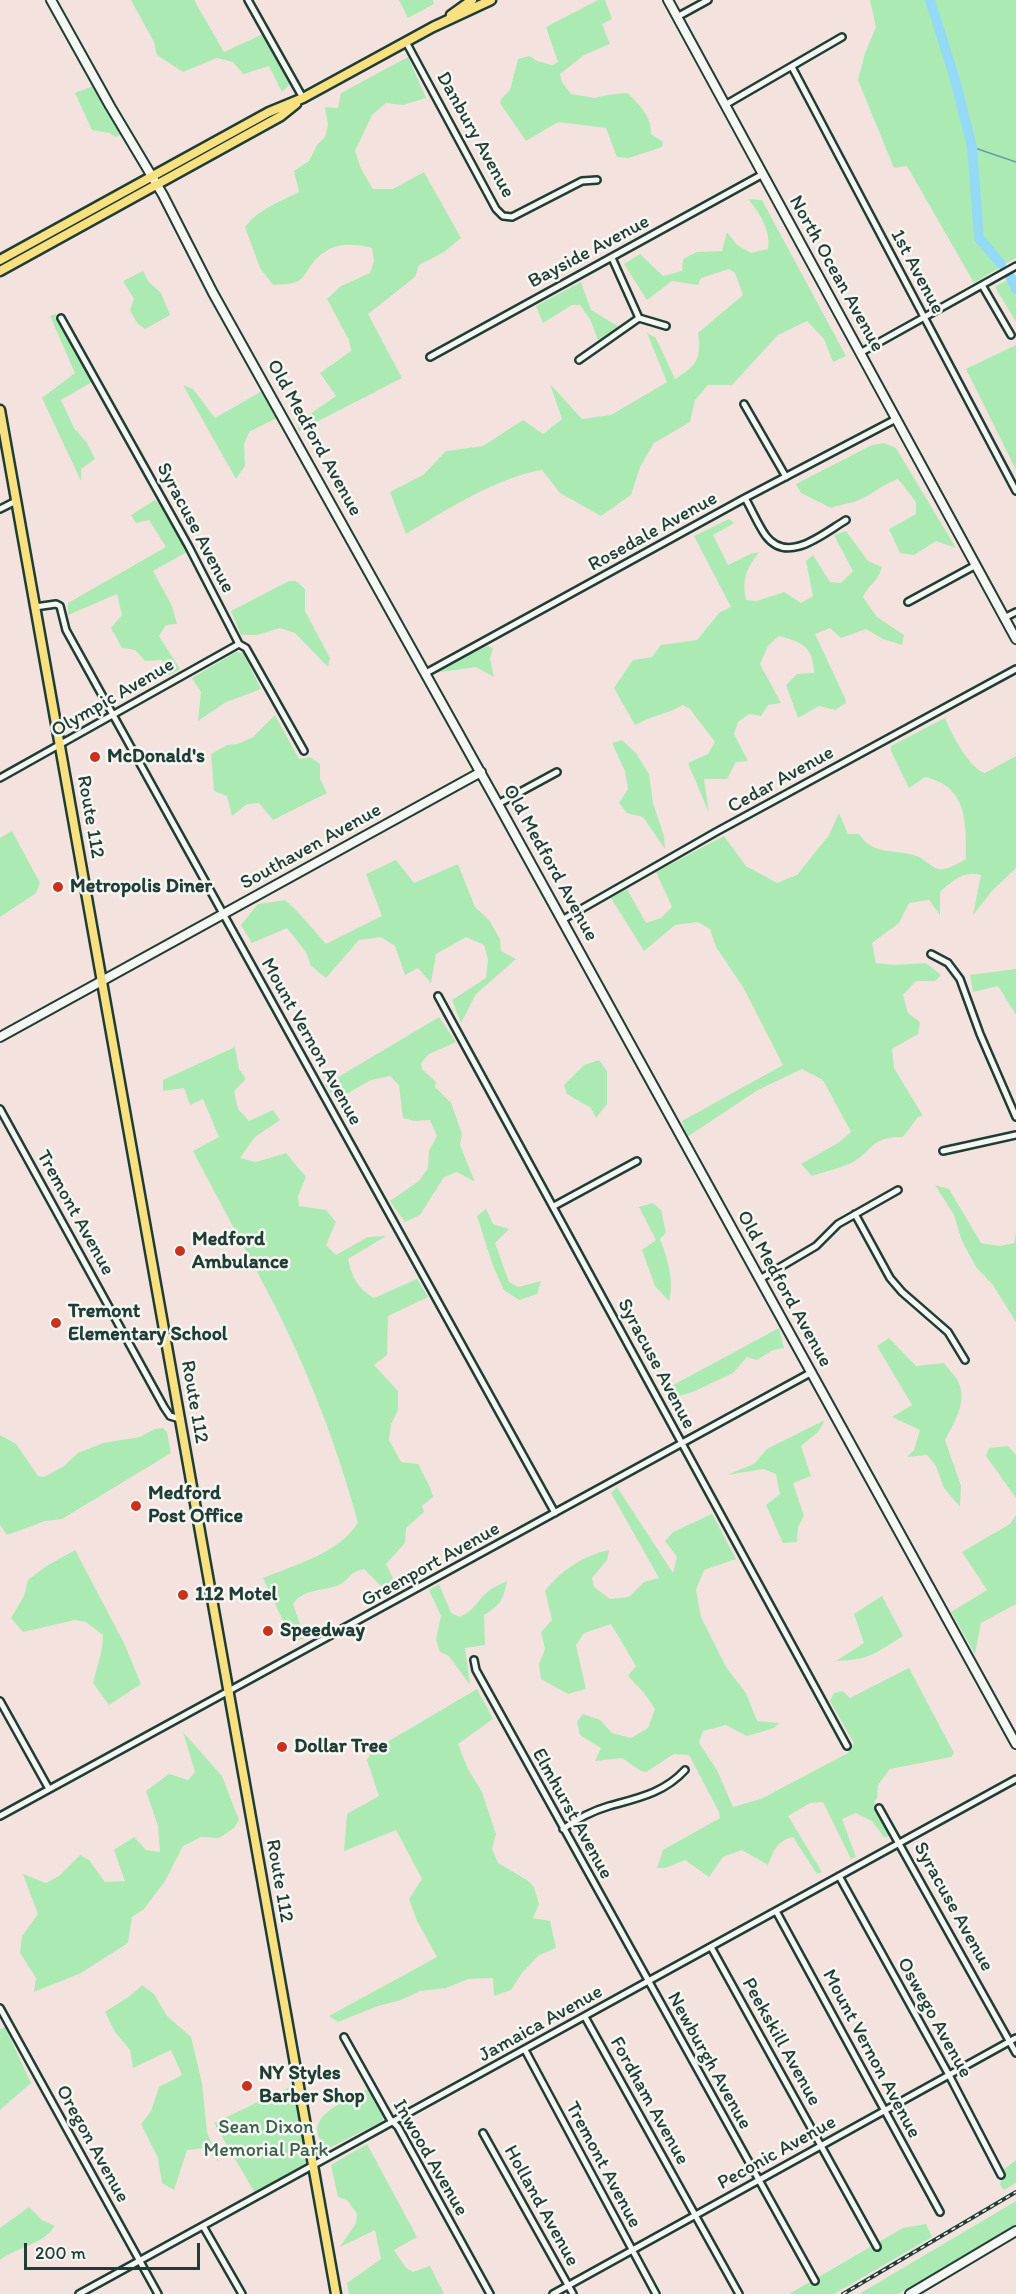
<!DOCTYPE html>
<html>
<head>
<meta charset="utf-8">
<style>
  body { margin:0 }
  #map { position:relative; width:1016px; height:2294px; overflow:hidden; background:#f4e2df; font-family:Itim,sans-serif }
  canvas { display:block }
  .scale { position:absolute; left:24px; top:2243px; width:176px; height:27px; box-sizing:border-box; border:3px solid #1f3d34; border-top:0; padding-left:8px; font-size:18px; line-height:21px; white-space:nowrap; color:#1f3d34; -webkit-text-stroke:4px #f6f6f2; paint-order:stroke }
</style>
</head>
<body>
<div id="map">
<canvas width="1016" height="2294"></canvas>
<div class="scale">200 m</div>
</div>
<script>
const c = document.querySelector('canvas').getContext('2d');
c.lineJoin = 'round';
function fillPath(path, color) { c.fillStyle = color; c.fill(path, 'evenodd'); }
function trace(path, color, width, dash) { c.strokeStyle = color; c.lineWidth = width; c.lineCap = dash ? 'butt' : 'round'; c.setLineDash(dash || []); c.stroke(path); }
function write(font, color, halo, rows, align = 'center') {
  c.font = font + ' Itim,sans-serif'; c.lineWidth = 5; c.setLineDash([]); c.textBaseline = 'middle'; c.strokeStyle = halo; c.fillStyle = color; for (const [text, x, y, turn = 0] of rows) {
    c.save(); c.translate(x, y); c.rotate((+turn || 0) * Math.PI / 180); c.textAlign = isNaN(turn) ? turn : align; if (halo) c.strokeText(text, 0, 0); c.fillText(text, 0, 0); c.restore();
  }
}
fillPath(new Path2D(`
  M131 0H194L224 52 263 34 290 84 282 92 269 66 243 74 233 62 217 58 183 72 157 55 154 42Z
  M399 0H433L434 4 408 18Z
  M598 0H605L612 19 602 24 610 44 584 55 560 74 562 82 571 94 595 98 607 95 628 93C639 105 652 116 651 134L663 142 662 147 629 158 617 157 606 128 558 122 526 141 500 103 502 98 510 90 518 59 529 56 537 61 552 65 558 62 546 27Z
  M870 0H1016V258L974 283 907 166 894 168 858 80 865 53 876 27Z
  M408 57 426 98 403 105 386 103 372 115 355 151 361 169 373 189H393L424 172 461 238 444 252 419 265 415 277 368 314 402 378 299 431 297 423 336 396 320 373 351 351 349 340 327 299 341 286 370 273 374 261 372 248C348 242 328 243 312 264 308 269 305 276 300 280 294 285 281 284 273 285L260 268 245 227C257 210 281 201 299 192L294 171 309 161 317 145 325 137 328 125 325 107 338 108 341 93Z
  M93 86 123 134 115 137 110 133 92 130 75 93Z
  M748 199 762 200 846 356 833 362 824 339 807 321 778 335 732 385H708L695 400 690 422 654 443 640 467 631 495 601 516 560 493 542 470C498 477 444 511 406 534L390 492 423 475 446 451 483 446 523 420 543 434 562 419 550 384 582 419 611 415 667 382 647 333 656 338 675 379C696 366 702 359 698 333L743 295 735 273 729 269 701 278 698 285 672 281 647 300 624 264 640 254 663 276 682 271 683 259 697 252 722 251 727 232 737 245 751 253 768 249C771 231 760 213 748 199Z
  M143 271 148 281 161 293 170 315 145 329 137 323 130 310 134 299 123 281Z
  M1016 275V322L995 287Z
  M581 282 591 310 619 327 598 340 590 319 580 305H572L543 323 536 306Z
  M56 314 92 382 61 400 74 428 87 443 95 459 81 469V481L42 398 75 373 50 316Z
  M1016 345V470L966 369Z
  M183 385 193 389 215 418 264 390 279 417 249 432 244 444 245 466 236 479Z
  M884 443 896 448 956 548 936 541 914 555 900 553 889 529 916 514V502L898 479C881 485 871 496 854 502 846 504 839 505 831 508L801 493 796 484 872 445Z
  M155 500 165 509 187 552 153 571 172 606 177 624 166 625 159 636 180 669 168 676 162 660 145 661 135 650 122 648 111 628 122 615 117 594 68 615V603L166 547 149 520 136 523 131 515Z
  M729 519 734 523 713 535 728 565 750 554 759 552C746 570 742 578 746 600L757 601 784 592 801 603 813 596 806 561 813 555 830 582 841 583 853 571 834 535 846 531 868 561 882 567C878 582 869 584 863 597L877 617 904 635 902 645 883 639 866 629 841 638 830 628 815 634 845 698 846 703 835 710 819 706 798 718 786 685 797 674 814 673C813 647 803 642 779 636L768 646 760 664 781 703 768 705 761 716 749 714 738 722 734 734 748 761 736 762 727 779H704L709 813 688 763 708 754 715 742 690 709 683 705C667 714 651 716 635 725L614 688 633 660 652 657 661 645 697 640 719 613 731 607 694 536Z
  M289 581H296L305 589V611L330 658 328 667 295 633 280 628 257 635H241L231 611Z
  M487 646 493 648 490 659 494 677 476 667 434 673Z
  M236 652 243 653 261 689 226 702 198 721 201 692 192 678Z
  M275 715 299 759 310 757 320 764V779L327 793 273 820 259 803 247 804 232 816 227 796 214 791 211 754 227 745 238 744 253 737Z
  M945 718C951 734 970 769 985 773L1016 756V868L992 891 973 915 981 875C964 870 952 881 940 892V915L929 900 909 903 899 923 872 943 876 963 894 965 926 963 941 975 935 981H916L903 995 908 1013 920 1022 918 1034 892 1049 894 1068 923 1116 918 1117 903 1137C869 1136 872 1154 849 1164 837 1169 823 1172 812 1176L801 1164 838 1143 851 1132 823 1080 802 1069 758 1090 687 1137 682 1121 783 1065 743 987 716 947 710 929 698 922 675 925 644 951 611 898 627 889 646 923 661 918 672 907 656 872 724 836 746 866 777 883 797 875 829 835 839 813 848 834H859C874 857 897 848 919 857 928 861 933 871 944 869 951 868 960 862 966 859 966 822 968 787 925 777L909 788 891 751V746Z
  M622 740 635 752 649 774 653 803 664 836 665 849 643 817 627 813 619 803 628 789 625 771 612 743Z
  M12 831 40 883 36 893 0 917V838Z
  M396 860 414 883 458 864 475 907 489 920 500 939 501 951 516 959 476 994 461 1023 452 1000 486 978 488 959 484 945 466 937 436 954 431 983 418 968 405 975 395 946 381 937 359 940 326 978 311 966 306 952 287 928 252 943 241 925 258 904 285 900 297 911 326 944 382 916 366 874Z
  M1016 969V1015L998 986 973 992 970 975Z
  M439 1017 456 1042 429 1054 421 1063 422 1069 436 1082 435 1087 451 1103 462 1134 460 1145 475 1182 457 1172 444 1177 420 1215 405 1222 390 1201 419 1181 428 1168 429 1151 437 1136 430 1120 414 1121 403 1118 399 1085 390 1076 371 1080 336 1100 325 1085Z
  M235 1047 239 1069 246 1079 234 1091 238 1109 249 1121 273 1110 280 1120 255 1137 240 1158 256 1162 286 1153 306 1177 298 1196 299 1206 326 1210 336 1222 326 1245 336 1255 368 1237 386 1236 348 1259C352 1277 358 1289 374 1298L417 1279 428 1297 388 1316 387 1355 374 1365 398 1391V1410L391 1424 389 1440 401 1462 418 1464 430 1487 433 1497 422 1506 424 1512 406 1528 405 1543 386 1564 396 1584 384 1589 364 1569C348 1573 351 1578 341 1584 325 1592 305 1587 293 1604L305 1638 293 1642 263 1578C297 1564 337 1554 358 1523 339 1452 313 1384 281 1318 253 1262 222 1207 193 1151L219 1137 203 1099 190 1105 184 1088 163 1091V1080Z
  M599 1060 607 1071V1104L596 1118 591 1108 567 1094 564 1085 584 1065Z
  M935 1185 949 1189 981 1243 1000 1246 1014 1243 1016 1233V1322L993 1285 976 1267 962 1241 954 1215Z
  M653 1203 661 1210 666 1233 660 1239C667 1256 675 1283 669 1301L655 1286 642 1250 656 1240 639 1207Z
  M486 1209 493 1224 509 1229 495 1243 509 1282 518 1287 541 1281 537 1294 519 1300 504 1290 493 1266 477 1216Z
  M779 1328 784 1348 773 1350 757 1360 747 1357 733 1373 695 1391 676 1397 662 1391Z
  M889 1338 916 1366 944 1363C948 1369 956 1376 959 1383 967 1403 954 1423 945 1440L961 1486 960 1507 944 1488 936 1466 927 1455 907 1457 914 1450 920 1430 892 1417 912 1405 877 1346Z
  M825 1420 818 1432 801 1446 811 1476 793 1483 804 1516 798 1527 797 1542 783 1543 766 1505 780 1494 776 1474 763 1469 727 1475 754 1464 767 1449Z
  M163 1428 167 1432 171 1453 62 1519 45 1521 7 1535 0 1525V1435L16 1444 38 1476 44 1477 64 1466 78 1453 103 1443 140 1437 155 1429Z
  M1008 1446 1016 1455V1498L986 1456 989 1448Z
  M617 1487 673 1573 677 1557 665 1541 673 1532 712 1514 736 1559 704 1570 696 1590 701 1617 726 1667 746 1693 757 1721 779 1723 774 1728 747 1736 726 1725 703 1731 699 1743 717 1770 733 1807 761 1799 848 1753 854 1743 830 1701 834 1693 843 1691 850 1698 909 1668 954 1753 951 1757 890 1769 878 1785 877 1798 874 1802 890 1836 884 1837 872 1821 856 1813 842 1819 856 1857 851 1859 823 1802 810 1803 788 1816 822 1872 817 1874 793 1837C777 1841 774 1850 768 1865L742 1850 723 1857 709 1877 685 1860 665 1868H657L663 1850 720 1818 719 1812 689 1755 674 1754 646 1772 641 1771 622 1758 595 1761 601 1748 580 1735 577 1722 583 1714 600 1720 612 1733 631 1738 648 1728 655 1709 644 1693 628 1676 636 1666 611 1624 584 1633 576 1645 586 1689 568 1694 541 1679 539 1664 545 1649 541 1632 552 1620 545 1591C561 1570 583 1556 609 1550L607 1560 592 1578 594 1587 610 1599 629 1597 644 1582 659 1578 611 1493Z
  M1016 1515V1604L981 1623 975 1654 951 1612 987 1590 962 1552 1010 1524Z
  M75 1550 124 1643 141 1684 109 1705 93 1683 102 1649 103 1635 86 1622 75 1620 23 1632 11 1618 24 1596 28 1580 45 1567Z
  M507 1581C503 1600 501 1605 484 1615L485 1645 465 1648 470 1685 449 1656 440 1652 436 1640 441 1616 429 1590 439 1584 451 1613 460 1617C476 1608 474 1605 485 1594 491 1588 499 1585 507 1581Z
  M882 1596 903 1636C875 1653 870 1660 836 1661L864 1643 854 1614Z
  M477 1689 493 1719 458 1744 468 1769 482 1792 496 1834 492 1849 498 1863 527 1880 534 1887 539 1904 533 1918 550 1921 556 1948 539 1955 522 1973 511 1990 494 1996 493 1978 468 1979 446 1988 420 1991 401 2000 378 2006 338 2022 329 2016 437 1957 417 1921 409 1899 422 1879 396 1830 344 1851 347 1814 379 1796 367 1760 372 1751Z
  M183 1732 222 1776 239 1820 234 1828 219 1838 201 1837 183 1846 165 1881 144 1909 132 1917 128 1943 81 1973 34 1992 36 1978 20 1953 22 1936 38 1914 23 1874 46 1883 59 1876 80 1855 89 1860 105 1882 125 1881 114 1850 134 1837 146 1850 160 1852 158 1826 146 1791 169 1774 188 1780 195 1772Z
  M142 1985 154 1994 167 2016 191 2037 202 2083 207 2132 219 2162 206 2148 187 2150 174 2190 162 2183 158 2158 141 2124 151 2111 159 2087 182 2075 171 2050 133 2068 130 2050 115 2032 105 2012C118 2003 131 1997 142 1985Z
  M5 2027 31 2083 0 2110V2029Z
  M294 2085 306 2166 255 2193 214 2123Z
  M367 2089 384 2118 381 2122 327 2149C321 2146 321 2143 319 2138 308 2113 351 2099 367 2089Z
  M367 2144 417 2237 394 2250 406 2268 413 2272 430 2266 444 2294H349L347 2283 381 2259 375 2230 340 2247 356 2223 357 2214 347 2200 338 2197 331 2165Z
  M1016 2160V2183L1004 2190 1000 2185 1003 2170Z
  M1016 2201V2225L898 2294H859Z
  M29 2207 42 2220 55 2226C41 2246 19 2246 0 2260V2228Z
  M926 2224 932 2237 834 2294H789L903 2228Z`), '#abebb3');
trace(new Path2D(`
  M972 147 1016 162`), '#659ba8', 1.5);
trace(new Path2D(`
  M930 0 954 76 972 147 979 238 1001 264
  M1010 276 1016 289`), '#94daf6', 10);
const street = new Path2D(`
  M248 0 303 98
  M677 17 708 0
  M406 42 496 209 503 216 512 217 582 181 597 180
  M792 67 1016 491
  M725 105 842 37
  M612 258 639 318
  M982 285 1011 335
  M61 318 189 547 239 644 246 648 304 751
  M639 318 666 326
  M860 353 1016 266
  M430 357C541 295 652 236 763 174
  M579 360 639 318
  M744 404 786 477
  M745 498C752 510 758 525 766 536 788 565 824 533 846 520
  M0 509 16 501
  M908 602 976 565
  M35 607 56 604 60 606 66 630 555 1513
  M1004 618 1016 612
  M426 673 745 498 896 419
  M0 778 239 644
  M498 804 557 772
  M562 920 716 832 1016 669
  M931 954 948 963 960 979 980 1034 1016 1117
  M438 996 847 1746
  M0 1109 164 1407 170 1416 180 1419
  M943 1151 1016 1135
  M554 1206 637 1161
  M855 1214 890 1278 902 1292 948 1332 965 1360
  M760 1279 816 1246 838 1224 898 1190
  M474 1660 476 1670 815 2281
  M0 1701 49 1789
  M879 1808 1016 2053
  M0 1816 812 1372
  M563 1829C577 1819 592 1811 609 1806 638 1798 664 1793 685 1770
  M839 1876 949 2075 1001 2175
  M776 1911 940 2212
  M711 1947 877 2247
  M0 2008 158 2294
  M585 2017 739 2294
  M344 2037 390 2119 398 2127 490 2294
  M525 2050 656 2294
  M483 2133 573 2294
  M203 2226 242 2294
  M79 2294 1016 1779
  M553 2294 1016 2038`);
const secondary = new Path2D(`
  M51 0 110 106 163 195 213 293 498 804 1016 1744
  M668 0 1016 639
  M0 1037 481 772
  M910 2294 1016 2231`);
const primary = new Path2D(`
  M451 15 472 0
  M0 260 269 112 303 98 433 27 491 0
  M0 271 281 116 296 104
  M0 410 336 2294`);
trace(street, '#1f3d34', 10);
trace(secondary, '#1f3d34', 12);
trace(primary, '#1f3d34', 13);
trace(street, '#f6f6f2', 5);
trace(secondary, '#f6f6f2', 8);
trace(primary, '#f9e181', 8);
const rail = new Path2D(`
  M843 2294 1016 2192`);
trace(rail, '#1f3d34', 4);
trace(rail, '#f6f6f2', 1.5, [4.5]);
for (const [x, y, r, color] of [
  [95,757,6,"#c8321e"],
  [58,887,6,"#c8321e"],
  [180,1251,6,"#c8321e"],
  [56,1323,6,"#c8321e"],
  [136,1506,6,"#c8321e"],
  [183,1595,6,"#c8321e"],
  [268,1631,6,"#c8321e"],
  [282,1747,6,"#c8321e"],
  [247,2086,6,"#c8321e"]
]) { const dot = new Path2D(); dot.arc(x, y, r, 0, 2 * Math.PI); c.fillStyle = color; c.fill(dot); trace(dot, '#f6f6f2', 2); }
write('20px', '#1f3d34', '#f6f6f2', [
  ["Danbury Avenue",475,135,61],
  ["Bayside Avenue",589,252,-28],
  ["1st Avenue",917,272,62],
  ["North Ocean Avenue",836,274,61],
  ["Old Medford Avenue",314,438,61],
  ["Syracuse Avenue",195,528,62],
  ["Rosedale Avenue",653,532,-29],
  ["Olympic Avenue",113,698,-30],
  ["Cedar Avenue",781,780,-29],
  ["Route 112",90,817,80],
  ["Southaven Avenue",311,847,-29],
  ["Old Medford Avenue",550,863,61],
  ["Mount Vernon Avenue",311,1042,61],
  ["Tremont Avenue",75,1213,61],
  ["Old Medford Avenue",784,1289,61],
  ["Syracuse Avenue",656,1364,62],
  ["Route 112",194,1402,80],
  ["Greenport Avenue",431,1565,-29],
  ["Elmhurst Avenue",572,1814,61],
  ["Route 112",279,1881,80],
  ["Syracuse Avenue",953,1907,61],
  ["Oswego Avenue",934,2018,61],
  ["Jamaica Avenue",541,2024,-29],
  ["Peekskill Avenue",781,2042,61],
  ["Mount Vernon Avenue",871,2054,62],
  ["Newburgh Avenue",709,2061,61],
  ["Fordham Avenue",649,2101,61],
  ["Oregon Avenue",92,2144,61],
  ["Peconic Avenue",777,2153,-29],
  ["Inwood Avenue",430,2158,60],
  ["Tremont Avenue",603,2165,62],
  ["Holland Avenue",541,2206,61]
]);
write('bold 20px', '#1f3d34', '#f6f6f2', [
  ["McDonald's",107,757],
  ["Metropolis Diner",70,887],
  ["Medford",192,1240],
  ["Ambulance",192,1263],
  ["Tremont",68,1312],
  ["Elementary School",68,1335],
  ["Medford",148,1494],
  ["Post Office",148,1517],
  ["112 Motel",195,1595],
  ["Speedway",280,1631],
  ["Dollar Tree",294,1747],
  ["NY Styles",259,2074],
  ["Barber Shop",259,2097]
], 'left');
write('20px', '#3b604d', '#f6f6f2', [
  ["Sean Dixon",266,2128],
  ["Memorial Park",266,2151]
]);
</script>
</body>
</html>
